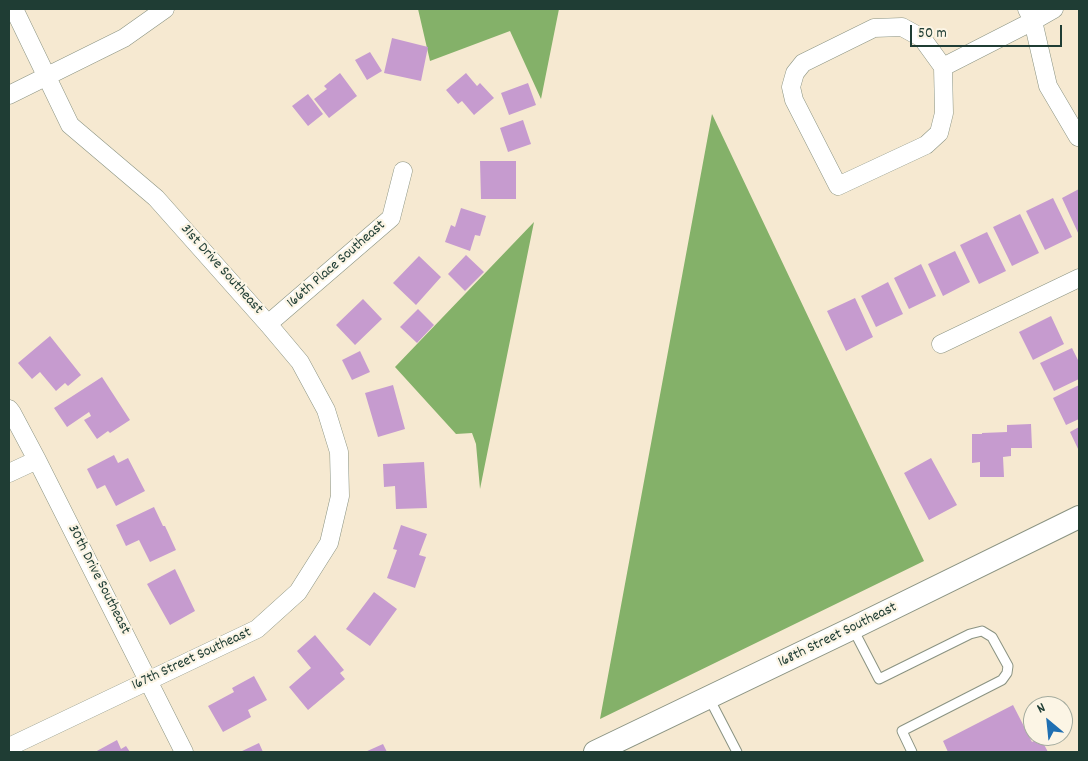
<!DOCTYPE html>
<html>
<head>
<meta charset="utf-8">
<style>
  body { margin:0 }
  #map { position:relative; width:1088px; height:761px; overflow:hidden; background:#f6e9d1; font-family:Dekko,sans-serif }
  canvas { display:block }
  .frame { position:absolute; inset:0; border:10px solid #1f3d34; pointer-events:none }
  .north { position:absolute; left:1023px; top:696px; width:50px; height:50px; box-sizing:border-box; background:#fcf5e5; border:1px solid #a4ab9e; border-radius:50%; rotate:332deg; font-size:14px; font-weight:700; line-height:20px; text-align:center; color:#1f3d34 }
  .north::after { content:''; display:block; margin:auto; width:18px; height:22px; background:#1f6fb2; clip-path:polygon(50% 0,100% 100%,50% 72%,0 100%) }
  .scale { position:absolute; left:910px; top:25px; width:152px; height:22px; box-sizing:border-box; border:2px solid #1f3d34; border-top:0; padding-left:6px; font-size:15px; line-height:18px; white-space:nowrap; color:#1f3d34; -webkit-text-stroke:4px #fcf5e5; paint-order:stroke }
</style>
</head>
<body>
<div id="map">
<canvas width="1088" height="761"></canvas>
<div class="frame"></div>
<div class="north">N</div>
<div class="scale">50 m</div>
</div>
<script>
const c = document.querySelector('canvas').getContext('2d');
c.lineJoin = 'round';
function fillPath(path, color) { c.fillStyle = color; c.fill(path, 'evenodd'); }
function trace(path, color, width, dash) { c.strokeStyle = color; c.lineWidth = width; c.lineCap = dash ? 'butt' : 'round'; c.setLineDash(dash || []); c.stroke(path); }
function write(font, color, halo, rows, align = 'center') {
  c.font = font + ' Dekko,sans-serif'; c.lineWidth = 4.5; c.setLineDash([]); c.textBaseline = 'middle'; c.strokeStyle = halo; c.fillStyle = color; for (const [text, x, y, turn = 0] of rows) {
    c.save(); c.translate(x, y); c.rotate((+turn || 0) * Math.PI / 180); c.textAlign = isNaN(turn) ? turn : align; if (halo) c.strokeText(text, 0, 0); c.fillText(text, 0, 0); c.restore();
  }
}
fillPath(new Path2D(`
  M418 9H559L541 99 510 31 430 61Z
  M712 114 924 561 600 719Z
  M534 222 480 489 476 444 472 433 456 434 395 367Z`), '#84b169');
fillPath(new Path2D(`
  M392 38 428 47 421 81 384 73Z
  M370 52 382 71 367 80 355 60Z
  M340 73 357 96 329 118 314 99 327 89 324 86Z
  M466 73 477 86 480 83 494 98 474 115 462 101 458 104 446 90Z
  M528 83 536 105 509 115 501 93Z
  M308 94 323 114 308 126 292 106Z
  M523 120 531 144 508 152 500 128Z
  M480 161H516V199H481Z
  M1079 189V235L1062 198Z
  M1053 198 1072 237 1045 250 1026 211Z
  M461 208 486 216 480 236 475 235 470 251 445 242 451 225 455 227Z
  M1020 214 1039 253 1012 266 993 227Z
  M987 232 1006 271 979 284 960 245Z
  M955 251 970 282 943 296 928 264Z
  M466 255 484 272 465 291 448 274Z
  M419 256 441 277 416 305 393 283Z
  M921 264 936 296 909 309 894 278Z
  M888 282 903 314 876 327 861 296Z
  M855 298 873 337 846 351 827 311Z
  M363 299 382 319 355 345 336 325Z
  M418 309 434 325 417 343 400 327Z
  M1051 316 1064 344 1033 360 1019 332Z
  M50 336 81 375 68 386 65 383 56 391 40 372 32 379 18 363Z
  M1072 348 1079 362V379L1054 391 1040 363Z
  M360 351 370 372 352 380 342 360Z
  M102 377 130 420 110 433 108 431 97 439 84 420 91 416 89 412 67 427 54 408Z
  M393 385 405 429 378 437 365 393Z
  M1079 385V419L1066 425 1053 398Z
  M1031 424 1032 448H1011V456L1003 457 1004 477H980V462L972 463V434H982V433L1007 432V425Z
  M1079 427V451L1070 432Z
  M114 455 118 463 128 458 145 491 116 506 105 485 97 489 87 469Z
  M931 458 957 505 929 520 904 473Z
  M424 462 427 508 396 509 395 486 384 487 383 464Z
  M154 507 163 526H165L176 550 150 562 139 540 126 546 116 525Z
  M401 525 427 534 419 555 426 557 415 588 387 578 397 550 393 549Z
  M175 569 195 611 170 625 147 584Z
  M374 592 397 609 370 646 346 629Z
  M315 635 344 670 340 673 345 679 308 710 289 687 311 668 297 651Z
  M254 676 267 700 248 710 251 717 223 732 208 706 234 692 232 688Z
  M1013 705 1032 742 1040 737 1048 752H948L943 741Z
  M117 740 121 749 126 746 130 752H95Z
  M259 743 263 752H240Z
  M383 744 387 752H365Z`), '#c69bcf');
const service = new Path2D(`
  M853 629 879 679 970 634 982 631 992 637 1008 666 1007 673 1002 680 902 731 912 752
  M709 698 737 752`);
const minor = new Path2D(`
  M1027 9 1033 21 1048 86 1078 137
  M902 27 922 38 943 67 944 113 939 133 926 145 838 186 794 100 791 87 795 73 803 63 874 28Z
  M943 67 1033 21 1054 9
  M9 95 124 38 165 9
  M268 324 391 218 403 171
  M941 344 1079 278
  M9 409 12 413 37 460 184 752
  M9 473 37 460
  M9 747 257 629 298 592 329 543 340 496 339 452 326 410 300 362 268 324 156 198 70 125 14 9`);
const tertiary = new Path2D(`
  M595 752 853 628 1079 517`);
trace(service, '#8a9382', 11);
trace(minor, '#8a9382', 19);
trace(tertiary, '#8a9382', 24);
trace(service, '#fff', 9);
trace(minor, '#fff', 18);
trace(tertiary, '#fff', 22);
write('15px', '#1f3d34', '#fcf5e5', [
  ["166th Place Southeast",337,265,-41],
  ["31st Drive Southeast",221,270,48],
  ["30th Drive Southeast",98,580,63],
  ["168th Street Southeast",838,636,-26],
  ["167th Street Southeast",192,660,-25]
]);
</script>
</body>
</html>
